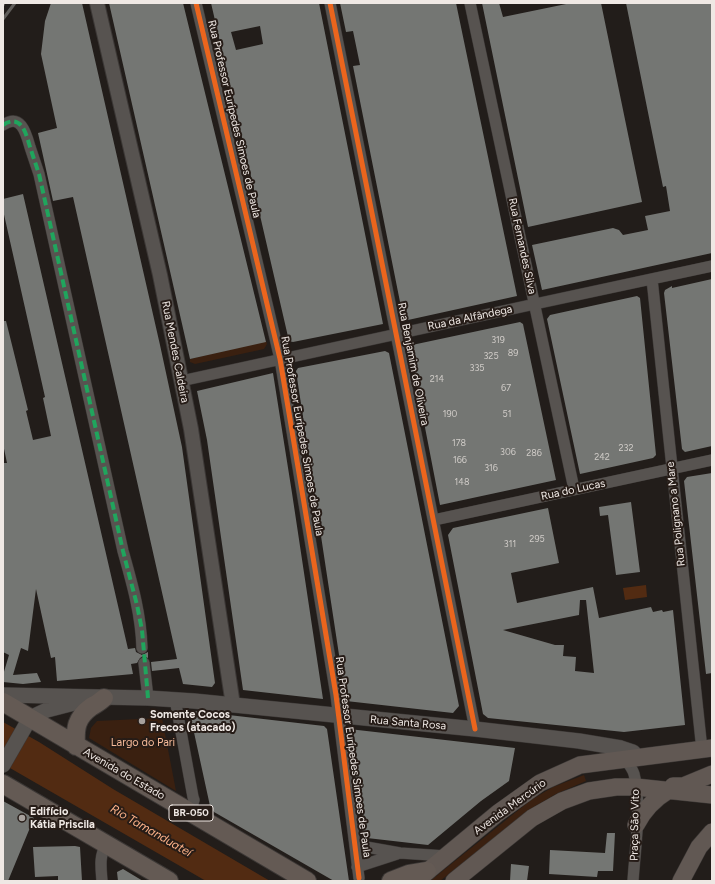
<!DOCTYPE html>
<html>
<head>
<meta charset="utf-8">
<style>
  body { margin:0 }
  #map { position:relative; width:715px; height:884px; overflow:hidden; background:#221d1a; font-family:Figtree,sans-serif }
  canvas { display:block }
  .frame { position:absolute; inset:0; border:4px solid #efe8e4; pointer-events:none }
</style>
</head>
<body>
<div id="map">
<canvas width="715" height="884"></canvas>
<div class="frame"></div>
</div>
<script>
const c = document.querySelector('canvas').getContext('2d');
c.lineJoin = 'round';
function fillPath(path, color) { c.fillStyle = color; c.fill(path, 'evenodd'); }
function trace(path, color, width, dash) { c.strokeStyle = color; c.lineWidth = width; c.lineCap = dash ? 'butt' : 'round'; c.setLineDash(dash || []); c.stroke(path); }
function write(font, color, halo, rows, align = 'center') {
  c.font = font + ' Figtree,sans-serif'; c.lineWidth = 4; c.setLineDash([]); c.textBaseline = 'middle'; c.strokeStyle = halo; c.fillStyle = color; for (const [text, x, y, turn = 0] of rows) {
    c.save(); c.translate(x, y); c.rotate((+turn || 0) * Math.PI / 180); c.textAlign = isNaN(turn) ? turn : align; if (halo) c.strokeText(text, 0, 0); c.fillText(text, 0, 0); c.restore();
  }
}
fillPath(new Path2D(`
  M266 341 267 344 264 349 195 364 190 362V359Z
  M162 718 176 791 89 738 91 728 97 721Z
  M584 775 586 781 556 794 534 807 440 881H430L531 800 553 787Z`), '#3a2010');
fillPath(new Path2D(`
  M646 585 647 597 625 600 623 588Z
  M3 722 39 742 113 789 270 881H206L3 764Z`), '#522b12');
fillPath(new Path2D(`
  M51 3H82L160 345 182 447 215 683 212 687 183 684 179 668 152 671 151 662 177 659 73 197 53 201 38 133 57 128 41 54 45 21Z
  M109 3H183L266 342 190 359Z
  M211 3H319L383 324 293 342 289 341ZM260 26 263 44 236 50 231 32Z
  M340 3H456L517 296 408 320 403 317 353 66 360 65 353 31 346 32Z
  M482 3H499L503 17 571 3H601L642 202 528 227Z
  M626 3H712V253L542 290 532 245 613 228 619 230 623 235 648 230 645 216 670 211 666 186 663 187Z
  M23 194 128 649 135 648 136 652 142 655 148 652V658L143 656 140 658 137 663 131 664 133 674 57 681 55 657 51 658 36 589 28 651 21 648 13 675 37 673 41 682 23 684 3 682V675L9 655 3 652V463H7L3 444V321H6L13 349 28 410 26 411 33 440 51 436 43 398 45 397 3 210V199Z
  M712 279V446L685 452 682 449 664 293 665 290 672 286V288Z
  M637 296 640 298 656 455 653 458 580 474 547 319 550 315Z
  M520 322 523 324 524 329 556 480 440 505 410 350 412 345Z
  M385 351 389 353 459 706 453 713 346 701 296 371 298 368Z
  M273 373 292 493 323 699 243 690 207 440 197 391Z
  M712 473V673L706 674 684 481 687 477Z
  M631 502 640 572 616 575 608 515 600 516 599 507Z
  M548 508 559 563 511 573 517 603 593 587 599 618 651 607 653 612 662 610 663 612 673 610 685 725 624 732 488 718 483 714 448 535 453 528ZM580 600H586L594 673 575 671 576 657 563 656 564 645H555L503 630 579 615Z
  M194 711 324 726 327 729 349 881H334L214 812 210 806 190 714Z
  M349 729 515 748 509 781 481 801 428 845 367 838 363 834Z
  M3 801 34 818 8 881H3Z
  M607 833H615L613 871H598L597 877 549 874 550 850 605 853Z
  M75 846 80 847 82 881H58V876L35 877 33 847Z
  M511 864 529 866 527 881H510Z
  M123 869 143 881H118L117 872Z`), '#747673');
const minor = new Path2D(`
  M196 3 280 359 336 695 359 878
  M330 3 475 729
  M470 3 574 489
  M3 125C21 113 26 133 30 147 33 156 36 165 39 174L123 551C132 583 141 614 142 648
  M652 279 702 750
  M181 381 535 304 712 266
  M434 520 712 460
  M144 663 148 698
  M175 699 193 797 194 800 190 812
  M624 755C626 762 632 767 634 774 642 803 635 850 633 881
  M355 845 400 853 446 856
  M357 867 397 854
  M102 881C101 868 99 856 106 845`);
const tertiary = new Path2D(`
  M97 3 160 275 191 429 233 705`);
const secondary = new Path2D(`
  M3 695 148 698 194 701 475 729 579 741 621 748 633 752 637 758
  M3 765 30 718 47 710 74 703`);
const primary = new Path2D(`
  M673 786H683L712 774
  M636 825C644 809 654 799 669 790
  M417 880 498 813 540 783 580 765 712 748
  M454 881 532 818 562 801 589 791 616 787H636L712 795
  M681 881 699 847 712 832`);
const trunk = new Path2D(`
  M3 702 307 881
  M76 746C75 728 76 718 91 707 96 704 100 702 104 698
  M3 784 169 881
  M391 881 409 874 427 871`);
trace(minor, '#3c3836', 12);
trace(tertiary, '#3c3836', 16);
trace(secondary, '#3c3836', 16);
trace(primary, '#3c3836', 18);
trace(trunk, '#3c3836', 20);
trace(minor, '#575350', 11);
trace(tertiary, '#575350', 14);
trace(secondary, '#575350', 15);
trace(primary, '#615853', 17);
trace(trunk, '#645a54', 18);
trace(new Path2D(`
  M3 5 4 3
  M3 19 15 3`), '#605d5a', 3);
trace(new Path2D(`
  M3 125C21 113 26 133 30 147 33 156 36 165 39 174L123 551 137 605 142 630 148 698`), '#20a55d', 4, [8, 4]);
trace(new Path2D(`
  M196 3 280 359 336 695 359 878
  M330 3 475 729`), '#eb651d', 5);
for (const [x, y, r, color] of [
  [142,721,4,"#a7a19d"],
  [22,818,4,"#a7a19d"]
]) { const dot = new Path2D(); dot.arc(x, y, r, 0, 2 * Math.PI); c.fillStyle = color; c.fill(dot); trace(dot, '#261c17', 1.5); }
write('9px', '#d0ccc8', null, [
  ["319",498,340],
  ["89",513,353],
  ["325",491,356],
  ["335",477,368],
  ["214",437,379],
  ["67",506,388],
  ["190",450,414],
  ["51",507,414],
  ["178",459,443],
  ["232",626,448],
  ["306",508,452],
  ["286",534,453],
  ["242",602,457],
  ["166",460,460],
  ["316",491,468],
  ["148",462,482],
  ["295",537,539],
  ["311",510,544]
]);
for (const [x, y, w] of [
  [191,813,44]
]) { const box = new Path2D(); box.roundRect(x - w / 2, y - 8, w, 16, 3); c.fillStyle = '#261c17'; c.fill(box); trace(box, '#efe8e4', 1); }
write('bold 10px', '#efe8e4', null, [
  ["BR-050",191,813]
]);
write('11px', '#efe8e4', '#261c17', [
  ["Rua Professor Eurípedes Simoes de Paula",234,119,77],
  ["Rua Fernandes Silva",522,246,78],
  ["Rua da Alfândega",470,318,-12],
  ["Rua Mendes Caldeira",175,352,79],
  ["Rua Benjamim de Oliveira",413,364,79],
  ["Rua Professor Eurípedes Simoes de Paula",302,436,80],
  ["Rua do Lucas",573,490,-12],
  ["Rua Polignano a Mare",676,514,-96],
  ["Rua Santa Rosa",408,723,5],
  ["Rua Professor Eurípedes Simoes de Paula",353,757,82],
  ["Avenida do Estado",124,774,30],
  ["Avenida Mercúrio",510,807,-36],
  ["Praça São Vito",635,825,-89]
]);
write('bold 11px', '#efe8e4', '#261c17', [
  ["Somente Cocos",150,715],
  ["Frecos (atacado)",150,728],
  ["Edifício",30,812],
  ["Kátia Priscila",30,825]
], 'left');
write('11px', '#f6ba99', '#261c17', [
  ["Largo do Pari",143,743]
]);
write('italic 12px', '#fdb289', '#261c17', [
  ["Rio Tamanduateí",151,831,30]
]);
</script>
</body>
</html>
